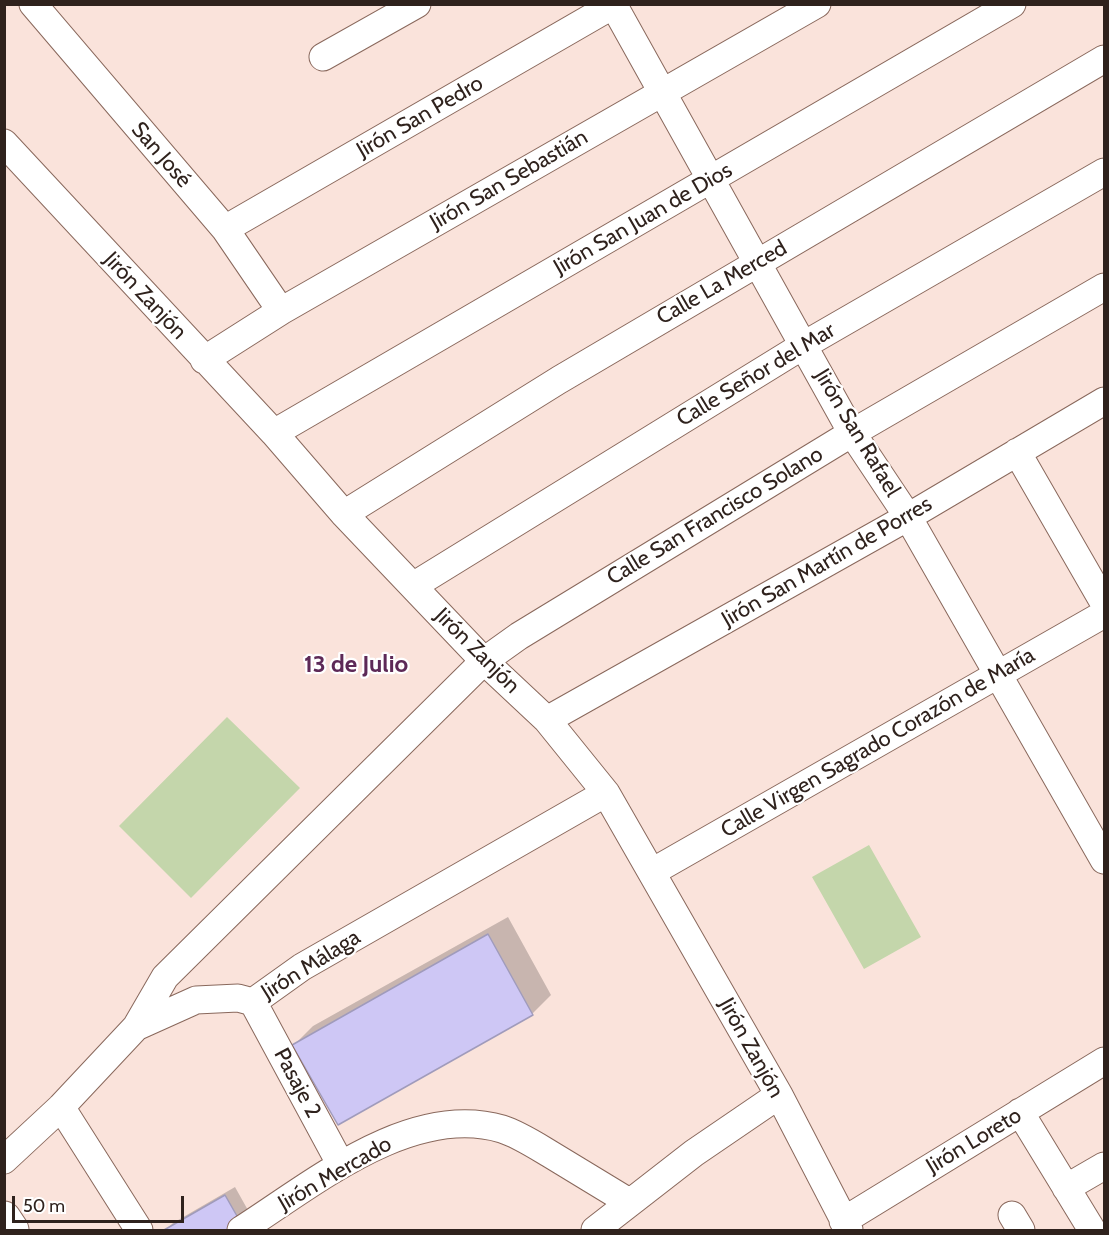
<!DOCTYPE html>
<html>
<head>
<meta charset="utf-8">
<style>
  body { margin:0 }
  #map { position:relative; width:1109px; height:1235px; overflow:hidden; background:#fae3db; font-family:Cabin,sans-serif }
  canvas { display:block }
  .frame { position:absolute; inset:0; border:6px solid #2f221d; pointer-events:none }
  .scale { position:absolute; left:12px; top:1196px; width:172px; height:27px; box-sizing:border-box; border:3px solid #2f221d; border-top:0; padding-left:8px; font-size:18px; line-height:21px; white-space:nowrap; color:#2f221d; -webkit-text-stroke:4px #fff; paint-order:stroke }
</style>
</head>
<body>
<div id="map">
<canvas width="1109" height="1235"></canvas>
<div class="frame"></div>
<div class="scale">50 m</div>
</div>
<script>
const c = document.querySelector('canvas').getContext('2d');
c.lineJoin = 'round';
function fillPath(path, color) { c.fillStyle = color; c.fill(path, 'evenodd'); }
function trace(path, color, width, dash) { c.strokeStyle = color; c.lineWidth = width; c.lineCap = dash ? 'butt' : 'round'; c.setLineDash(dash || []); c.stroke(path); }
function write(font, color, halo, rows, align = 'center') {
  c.font = font + ' Cabin,sans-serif'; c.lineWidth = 4.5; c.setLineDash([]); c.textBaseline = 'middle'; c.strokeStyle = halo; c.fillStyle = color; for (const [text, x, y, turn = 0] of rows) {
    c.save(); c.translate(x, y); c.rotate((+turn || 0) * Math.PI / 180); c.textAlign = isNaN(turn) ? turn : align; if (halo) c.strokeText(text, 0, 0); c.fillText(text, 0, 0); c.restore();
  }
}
fillPath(new Path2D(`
  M227 717 300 788 191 898 119 826Z
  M869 845 921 937 864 969 812 877Z`), '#c4d6ab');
fillPath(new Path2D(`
  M508 917 551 995 532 1014 338 1123 294 1045 313 1026Z
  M235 1187 249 1212 240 1222 225 1230H166L173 1223Z`), '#0003');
const building = new Path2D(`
  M488 934 533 1015 338 1125 292 1045Z
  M225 1195 241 1223 228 1230H164Z`);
fillPath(building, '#cec7f5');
trace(building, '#a09bbb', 1.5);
const street = new Path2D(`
  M33 4 225 229 281 311
  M613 4 852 433 908 517 1104 860
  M323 57 417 4
  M4 143 274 433 344 514 484 661 547 720 606 793 779 1095 849 1230
  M225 229 615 4
  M204 360 281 311 817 4
  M274 433 1012 4
  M1017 452 1104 603
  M344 514 559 380 1104 59
  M413 586 804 345 1104 172
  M547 720 908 517 1104 401
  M652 872 1104 614
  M253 1002 341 1165
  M136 1027 165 977 484 661 519 636 852 433 1104 287
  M61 1107 139 1230
  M1020 1112 1092 1230
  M4 1160 61 1107 136 1027 196 1000 238 998 253 1002 302 967 606 793
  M1066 1188 1104 1166
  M1012 1215 1021 1230
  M843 1221 1104 1061
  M241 1230C313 1184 411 1102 502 1129 518 1134 535 1145 550 1154 576 1170 603 1186 629 1202
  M595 1230 694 1153 779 1095`);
const secondary = new Path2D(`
  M4 1218 12 1230`);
trace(street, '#89685c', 29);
trace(secondary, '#89685c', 35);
trace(street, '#fff', 27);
trace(secondary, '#fff', 33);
write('22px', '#2f221d', '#fff', [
  ["Jirón San Pedro",420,117,-30],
  ["San José",161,155,49],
  ["Jirón San Sebastián",509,180,-30],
  ["Jirón San Juan de Dios",643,219,-30],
  ["Calle La Merced",722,283,-30],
  ["Jirón Zanjón",145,296,47],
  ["Calle Señor del Mar",756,375,-31],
  ["Jirón San Rafael",857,433,59],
  ["Calle San Francisco Solano",715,516,-31],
  ["Jirón San Martín de Porres",827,562,-30],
  ["Jirón Zanjón",477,651,45],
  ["Calle Virgen Sagrado Corazón de María",878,743,-30],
  ["Jirón Málaga",311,965,-32],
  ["Jirón Zanjón",751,1048,61],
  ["Pasaje 2",297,1083,62],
  ["Jirón Loreto",974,1141,-31],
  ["Jirón Mercado",335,1174,-30]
]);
write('bold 24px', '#5d2957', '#fff', [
  ["13 de Julio",356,665]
]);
</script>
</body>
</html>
